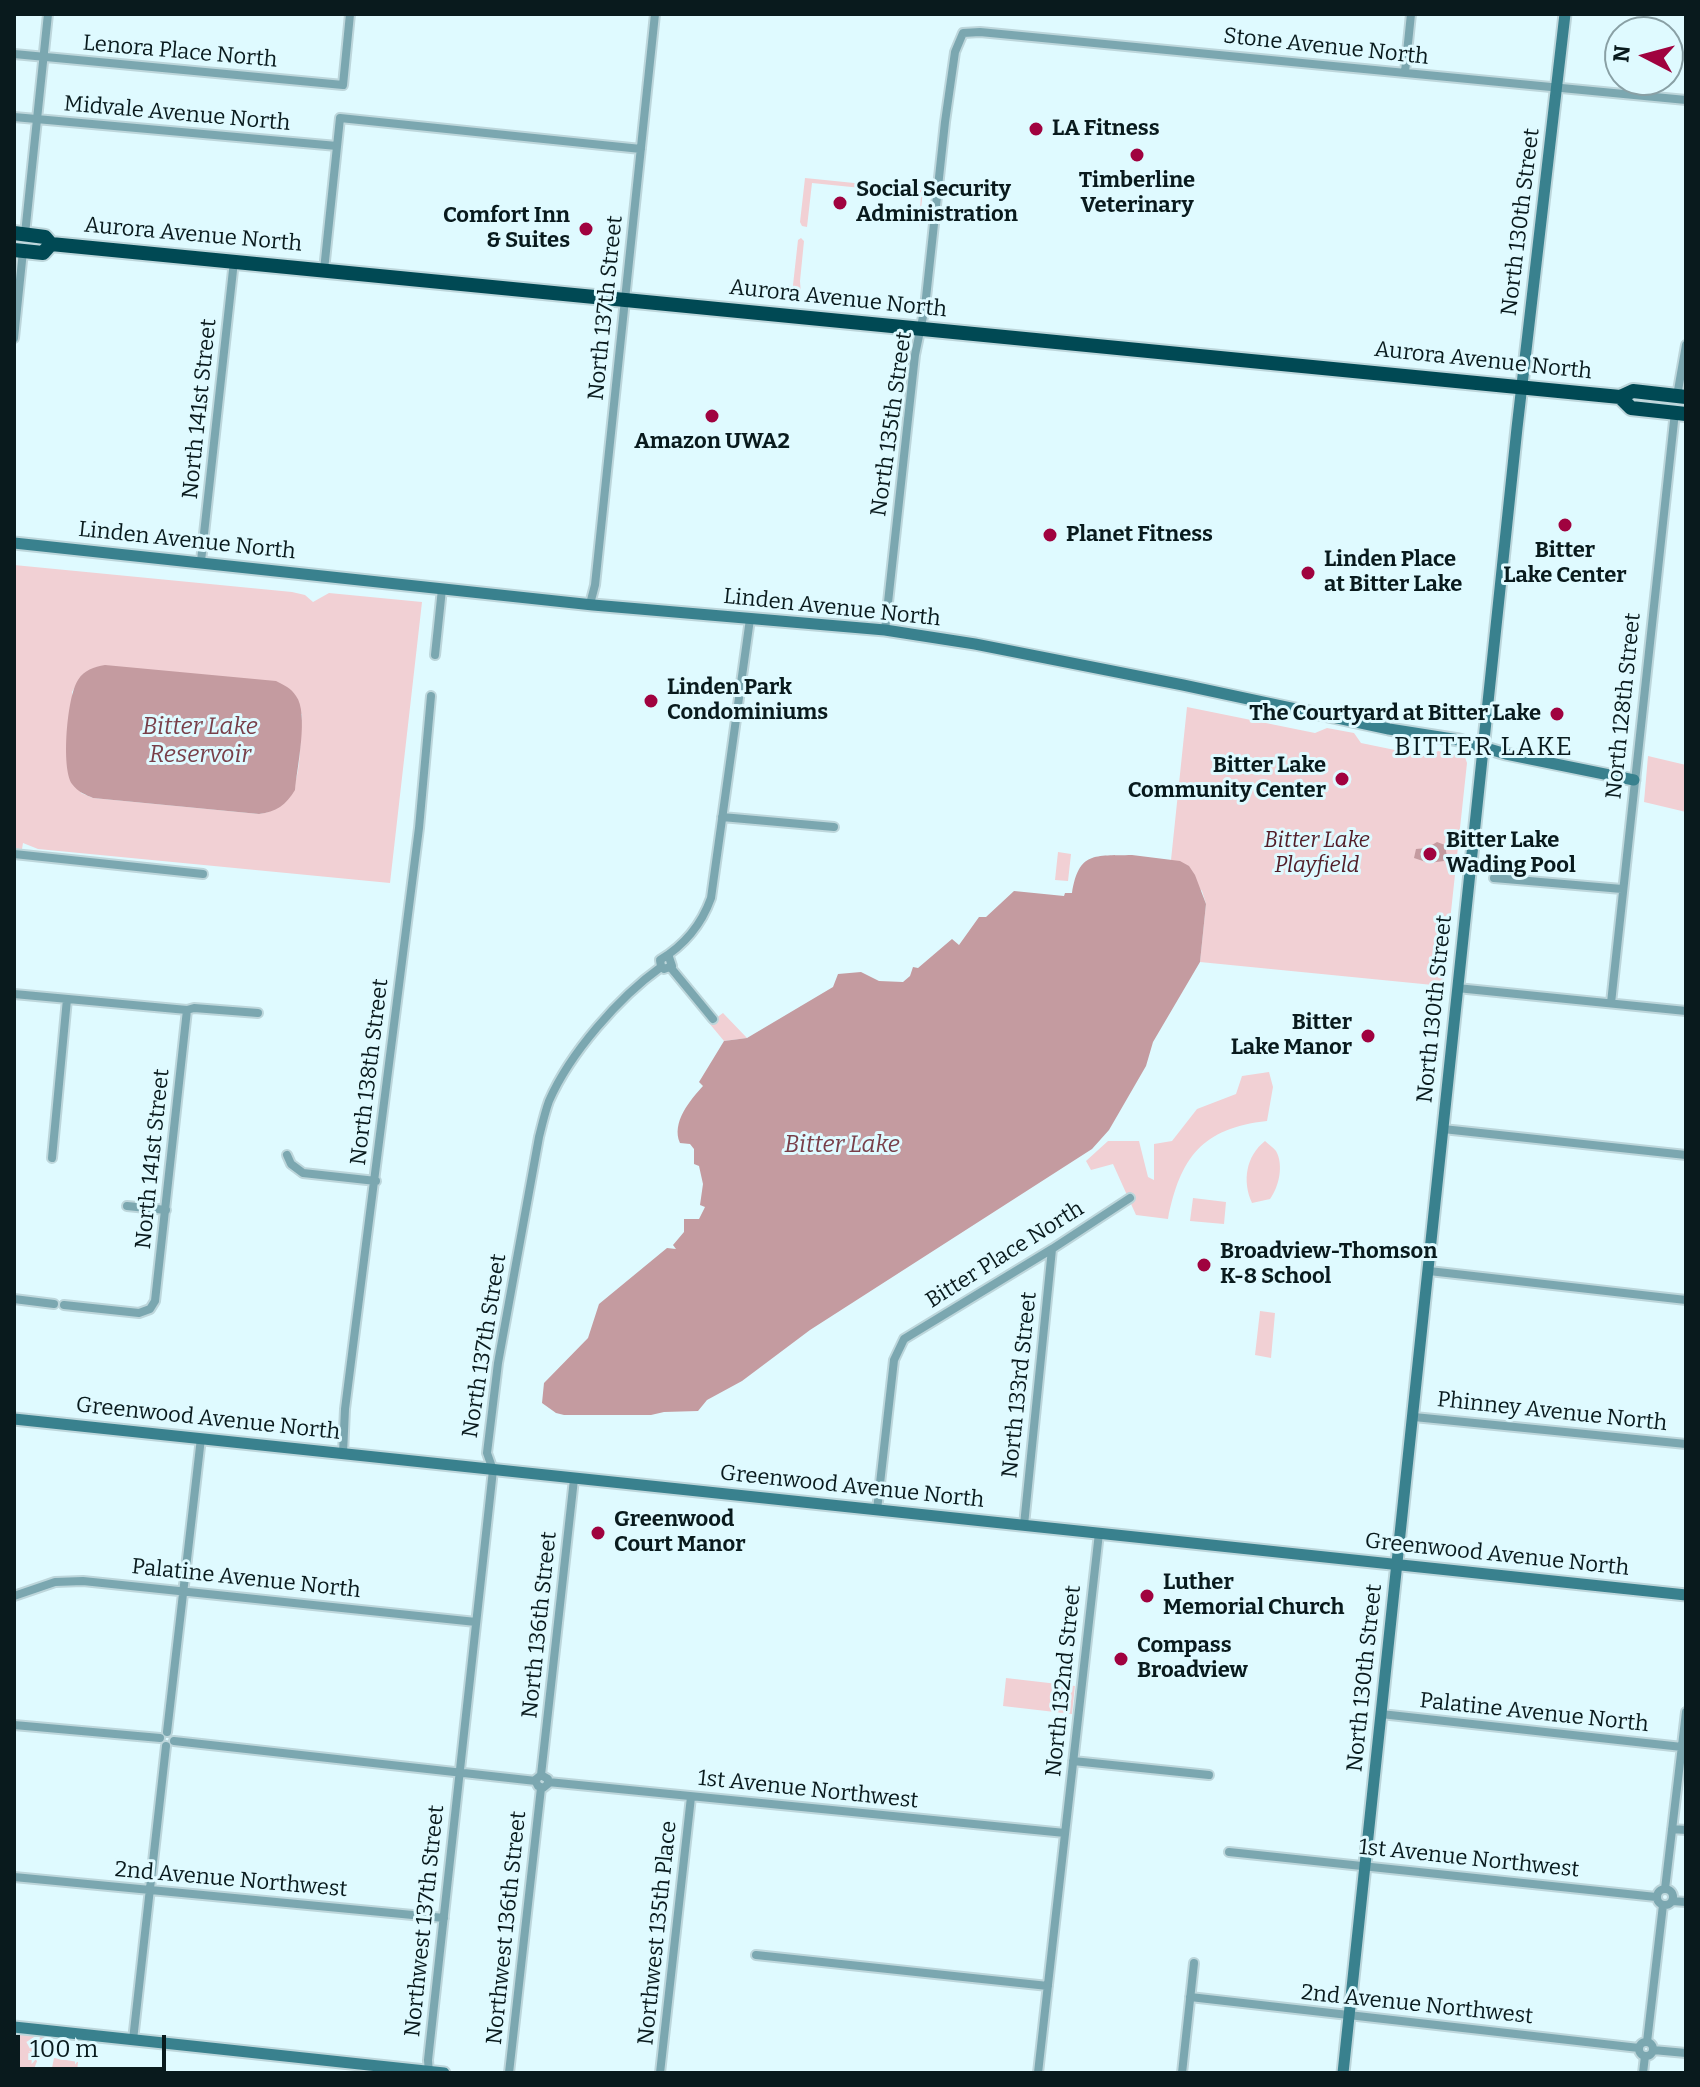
<!DOCTYPE html>
<html>
<head>
<meta charset="utf-8">
<style>
  body { margin:0 }
  #map { position:relative; width:1700px; height:2087px; overflow:hidden; background:#dffaff; font-family:Bitter,serif }
  canvas { display:block }
  .frame { position:absolute; inset:0; border:16px solid #091a1d; pointer-events:none }
  .north { position:absolute; left:1604px; top:16px; width:80px; height:80px; box-sizing:border-box; background:#dffaff; border:2px solid #89a0a5; border-radius:50%; rotate:276deg; font-size:22px; font-weight:700; line-height:32px; text-align:center; color:#091a1d }
  .north::after { content:''; display:block; margin:auto; width:28px; height:36px; background:#a0023f; clip-path:polygon(50% 0,100% 100%,50% 72%,0 100%) }
  .scale { position:absolute; left:16px; top:2035px; width:150px; height:36px; box-sizing:border-box; border:4px solid #091a1d; border-top:0; padding-left:10px; font-size:24px; line-height:28px; white-space:nowrap; color:#091a1d; -webkit-text-stroke:6px #dffaff; paint-order:stroke }
</style>
</head>
<body>
<div id="map">
<canvas width="1700" height="2087"></canvas>
<div class="frame"></div>
<div class="north">N</div>
<div class="scale">100 m</div>
</div>
<script>
const c = document.querySelector('canvas').getContext('2d');
c.lineJoin = 'round';
function fillPath(path, color) { c.fillStyle = color; c.fill(path, 'evenodd'); }
function trace(path, color, width, dash) { c.strokeStyle = color; c.lineWidth = width; c.lineCap = dash ? 'butt' : 'round'; c.setLineDash(dash || []); c.stroke(path); }
function write(font, color, halo, rows, align = 'center') {
  c.font = font + ' Bitter,serif'; c.lineWidth = 6; c.setLineDash([]); c.textBaseline = 'middle'; c.strokeStyle = halo; c.fillStyle = color; for (const [text, x, y, turn = 0] of rows) {
    c.save(); c.translate(x, y); c.rotate((+turn || 0) * Math.PI / 180); c.textAlign = isNaN(turn) ? turn : align; if (halo) c.strokeText(text, 0, 0); c.fillText(text, 0, 0); c.restore();
  }
}
fillPath(new Path2D(`
  M805 178 923 190 919 228 921 194 812 183 807 227 802 226 800 222Z
  M801 238 804 241 800 281 801 295 792 294 798 240Z
  M14 565 292 592 305 595 313 602 329 593 422 602 390 883 38 849 23 843 22 849 14 848ZM83 674 302 714C298 752 307 807 259 814L93 798 81 793 72 692Z
  M1187 707 1315 733 1327 728 1354 733 1361 743 1429 757 1438 751 1465 757 1467 763 1443 986 1200 962 1206 904 1202 891 1171 860Z
  M1648 756 1686 765V812L1644 802Z
  M1058 852 1071 854 1068 881 1055 880Z
  M723 1013 747 1038 724 1041 709 1023Z
  M1269 1072 1273 1087 1267 1121C1202 1128 1180 1158 1168 1219L1136 1215 1113 1164 1091 1170 1086 1161 1108 1141H1139L1148 1177 1154 1180V1144L1172 1141 1197 1109 1236 1094 1242 1076Z
  M1265 1141C1268 1144 1273 1147 1276 1151 1284 1165 1279 1187 1270 1199L1252 1203C1242 1181 1246 1156 1265 1141Z
  M1193 1198 1226 1202 1224 1224 1190 1221Z
  M1260 1311 1275 1313 1271 1358 1255 1355Z
  M1006 1678 1075 1686 1072 1714 1003 1706Z
  M14 2032 40 2035 45 2038C46 2051 34 2060 34 2073H14Z
  M54 2058 78 2062 77 2072 52 2068Z`), '#f1d0d4');
fillPath(new Path2D(`
  M105 665 276 681C284 685 291 688 296 696 309 713 297 768 295 790 286 805 276 812 259 814L93 798C86 795 78 792 72 784 61 768 67 696 78 680 84 670 94 667 105 665Z
  M1437 842 1445 845 1447 857 1444 861 1429 863 1414 858 1416 849 1427 848Z
  M1132 855 1180 861 1189 866 1195 875 1206 904 1200 962 1153 1042 1146 1066 1109 1130 1092 1149 810 1330 742 1381 707 1400 698 1411 664 1412 651 1415H564L556 1413 542 1403 544 1383 588 1338 599 1304 667 1248 676 1249 673 1245 684 1232V1219H699L705 1207 700 1205 703 1184 699 1166 694 1164V1149L690 1144 680 1143C671 1123 690 1100 703 1086L699 1082 724 1041 747 1038 833 987 838 974 861 972 879 981 903 982 910 976 913 967 918 968 952 939 959 945 979 917H986L1014 891 1064 896 1065 893H1072C1079 851 1094 856 1132 855Z`), '#c49ba0');
const street = new Path2D(`
  M14 54 343 85 350 14
  M1405 72 1411 14
  M14 117 337 146
  M25 234 48 14
  M324 270 340 118 641 149
  M14 338 23 251
  M1677 396 1686 345
  M201 561 234 261
  M590 604 595 585 655 14
  M885 630 915 355 925 307 945 122 955 52 963 33 980 32 1686 100
  M435 655 442 589
  M722 817 834 827
  M14 854 203 874
  M1494 878 1622 889
  M669 957 672 966 664 969 661 966 660 960C683 946 701 926 711 898L750 619
  M671 968 713 1019
  M1457 988 1686 1011
  M14 994 187 1010 194 1008 258 1013
  M1611 1003 1675 412
  M1443 1129 1686 1155
  M287 1155 291 1164 303 1173 376 1181
  M52 1158 67 999
  M127 1206 166 1210
  M1429 1271 1686 1300
  M14 1299 54 1304
  M64 1305 139 1313 150 1309 155 1301 187 1010
  M1414 1417 1686 1444
  M343 1453 345 1409 419 828 431 696
  M877 1510 894 1360 904 1339 1052 1249 1130 1198
  M1024 1525 1052 1249
  M14 1596 55 1582 83 1581 476 1622
  M1381 1714 1682 1747
  M14 1725 160 1738
  M167 1732 201 1438
  M174 1741 536 1781
  M1073 1761 1209 1775
  M541 1775 548 1779V1784L543 1788 538 1786 535 1780 541 1775 574 1479
  M548 1782 1065 1833
  M1672 1829 1686 1830
  M1229 1852 1656 1897
  M14 1877 444 1918
  M1657 1897a8 8 0 1 1 16 0a8 8 0 1 1-16 0Z
  M1665 1889 1686 1712
  M1672 1901 1686 1902
  M756 1955 1048 1986
  M1190 1997 1639 2048
  M133 2040 166 1746
  M1639 2049a7 7 0 1 1 14 0a7 7 0 1 1-14 0Z
  M1647 2042 1663 1905
  M1653 2050 1686 2053
  M429 2073 428 2060 493 1470 487 1453 498 1363 539 1137C542 1125 545 1112 549 1101 570 1053 619 997 661 967
  M509 2073 541 1788
  M660 2073 691 1797
  M1038 2073 1099 1533
  M1182 2073 1194 1963
  M1643 2073 1645 2056`);
const secondary = new Path2D(`
  M14 543 593 605 885 630 975 644 1183 685 1389 729 1459 740 1506 754 1634 780
  M14 1419 1686 1595
  M14 2027 444 2073
  M1343 2073 1517 428 1565 14`);
const highway = new Path2D(`
  M14 233 45 237 51 244 1620 397 1633 391 1686 397
  M14 250 43 253 51 244
  M1620 397 1631 408 1686 414`);
trace(street, '#bdd6db', 12);
trace(secondary, '#bdd6db', 15);
trace(highway, '#bdd6db', 18);
trace(street, '#7ba7b0', 8);
trace(secondary, '#39818e', 11);
trace(highway, '#004954', 14);
for (const [x, y, r, color] of [
  [1036,129,8,"#a0023f"],
  [1137,155,8,"#a0023f"],
  [840,203,8,"#a0023f"],
  [586,229,8,"#a0023f"],
  [712,416,8,"#a0023f"],
  [1565,525,8,"#a0023f"],
  [1050,535,8,"#a0023f"],
  [1308,573,8,"#a0023f"],
  [651,701,8,"#a0023f"],
  [1557,714,8,"#a0023f"],
  [1342,779,8,"#a0023f"],
  [1430,854,8,"#a0023f"],
  [1368,1036,8,"#a0023f"],
  [1204,1265,8,"#a0023f"],
  [598,1533,8,"#a0023f"],
  [1147,1596,8,"#a0023f"],
  [1121,1659,8,"#a0023f"]
]) { const dot = new Path2D(); dot.arc(x, y, r, 0, 2 * Math.PI); c.fillStyle = color; c.fill(dot); trace(dot, '#dffaff', 3); }
write('22px', '#091a1d', '#dffaff', [
  ["Stone Avenue North",1326,47,6],
  ["Lenora Place North",180,52,5],
  ["Midvale Avenue North",177,114,5],
  ["North 130th Street",1521,222,-83],
  ["Aurora Avenue North",193,235,5],
  ["Aurora Avenue North",838,299,6],
  ["North 137th Street",606,308,-84],
  ["Aurora Avenue North",1483,361,6],
  ["North 141st Street",200,409,-84],
  ["North 135th Street",892,424,-82],
  ["Linden Avenue North",187,541,6],
  ["Linden Avenue North",832,608,6],
  ["North 128th Street",1624,706,-84],
  ["North 130th Street",1435,1009,-84],
  ["North 138th Street",370,1072,-83],
  ["North 141st Street",153,1159,-84],
  ["Bitter Place North",1005,1255,-32],
  ["North 137th Street",485,1346,-81],
  ["North 133rd Street",1020,1385,-84],
  ["Phinney Avenue North",1552,1412,6],
  ["Greenwood Avenue North",208,1419,6],
  ["Greenwood Avenue North",852,1487,6],
  ["Greenwood Avenue North",1497,1555,6],
  ["Palatine Avenue North",246,1579,6],
  ["North 136th Street",540,1625,-84],
  ["North 130th Street",1365,1678,-84],
  ["North 132nd Street",1064,1681,-84],
  ["Palatine Avenue North",1534,1713,6],
  ["1st Avenue Northwest",808,1790,6],
  ["1st Avenue Northwest",1469,1859,6],
  ["2nd Avenue Northwest",231,1880,5],
  ["Northwest 137th Street",425,1921,-84],
  ["Northwest 136th Street",507,1928,-84],
  ["Northwest 135th Place",658,1933,-84],
  ["2nd Avenue Northwest",1417,2005,6]
]);
write('bold 22px', '#091a1d', '#dffaff', [
  ["LA Fitness",1052,129],
  ["Timberline",1137,181,"center"],
  ["Veterinary",1137,206,"center"],
  ["Social Security",856,190],
  ["Administration",856,215],
  ["Comfort Inn",570,216,"right"],
  ["& Suites",570,241,"right"],
  ["Amazon UWA2",712,442,"center"],
  ["Planet Fitness",1066,535],
  ["Bitter",1565,551,"center"],
  ["Lake Center",1565,576,"center"],
  ["Linden Place",1324,560],
  ["at Bitter Lake",1324,585],
  ["Linden Park",667,688],
  ["Condominiums",667,713],
  ["The Courtyard at Bitter Lake",1541,714,"right"],
  ["Bitter Lake",1326,766,"right"],
  ["Community Center",1326,791,"right"],
  ["Bitter Lake",1446,841],
  ["Wading Pool",1446,866],
  ["Bitter",1352,1023,"right"],
  ["Lake Manor",1352,1048,"right"],
  ["Broadview-Thomson",1220,1252],
  ["K-8 School",1220,1277],
  ["Greenwood",614,1520],
  ["Court Manor",614,1545],
  ["Luther",1163,1583],
  ["Memorial Church",1163,1608],
  ["Compass",1137,1646],
  ["Broadview",1137,1671]
], 'left');
write('italic 22px', '#511d28', '#dffaff', [
  ["Bitter Lake",1317,841],
  ["Playfield",1317,866]
]);
write('italic 24px', '#783f49', '#dffaff', [
  ["Bitter Lake",200,727],
  ["Reservoir",200,755],
  ["Bitter Lake",842,1145]
]);
c.letterSpacing = '2px';
write('26px', '#091a1d', '#dffaff', [
  ["BITTER LAKE",1484,748]
]);
c.letterSpacing = '0px';
</script>
</body>
</html>
